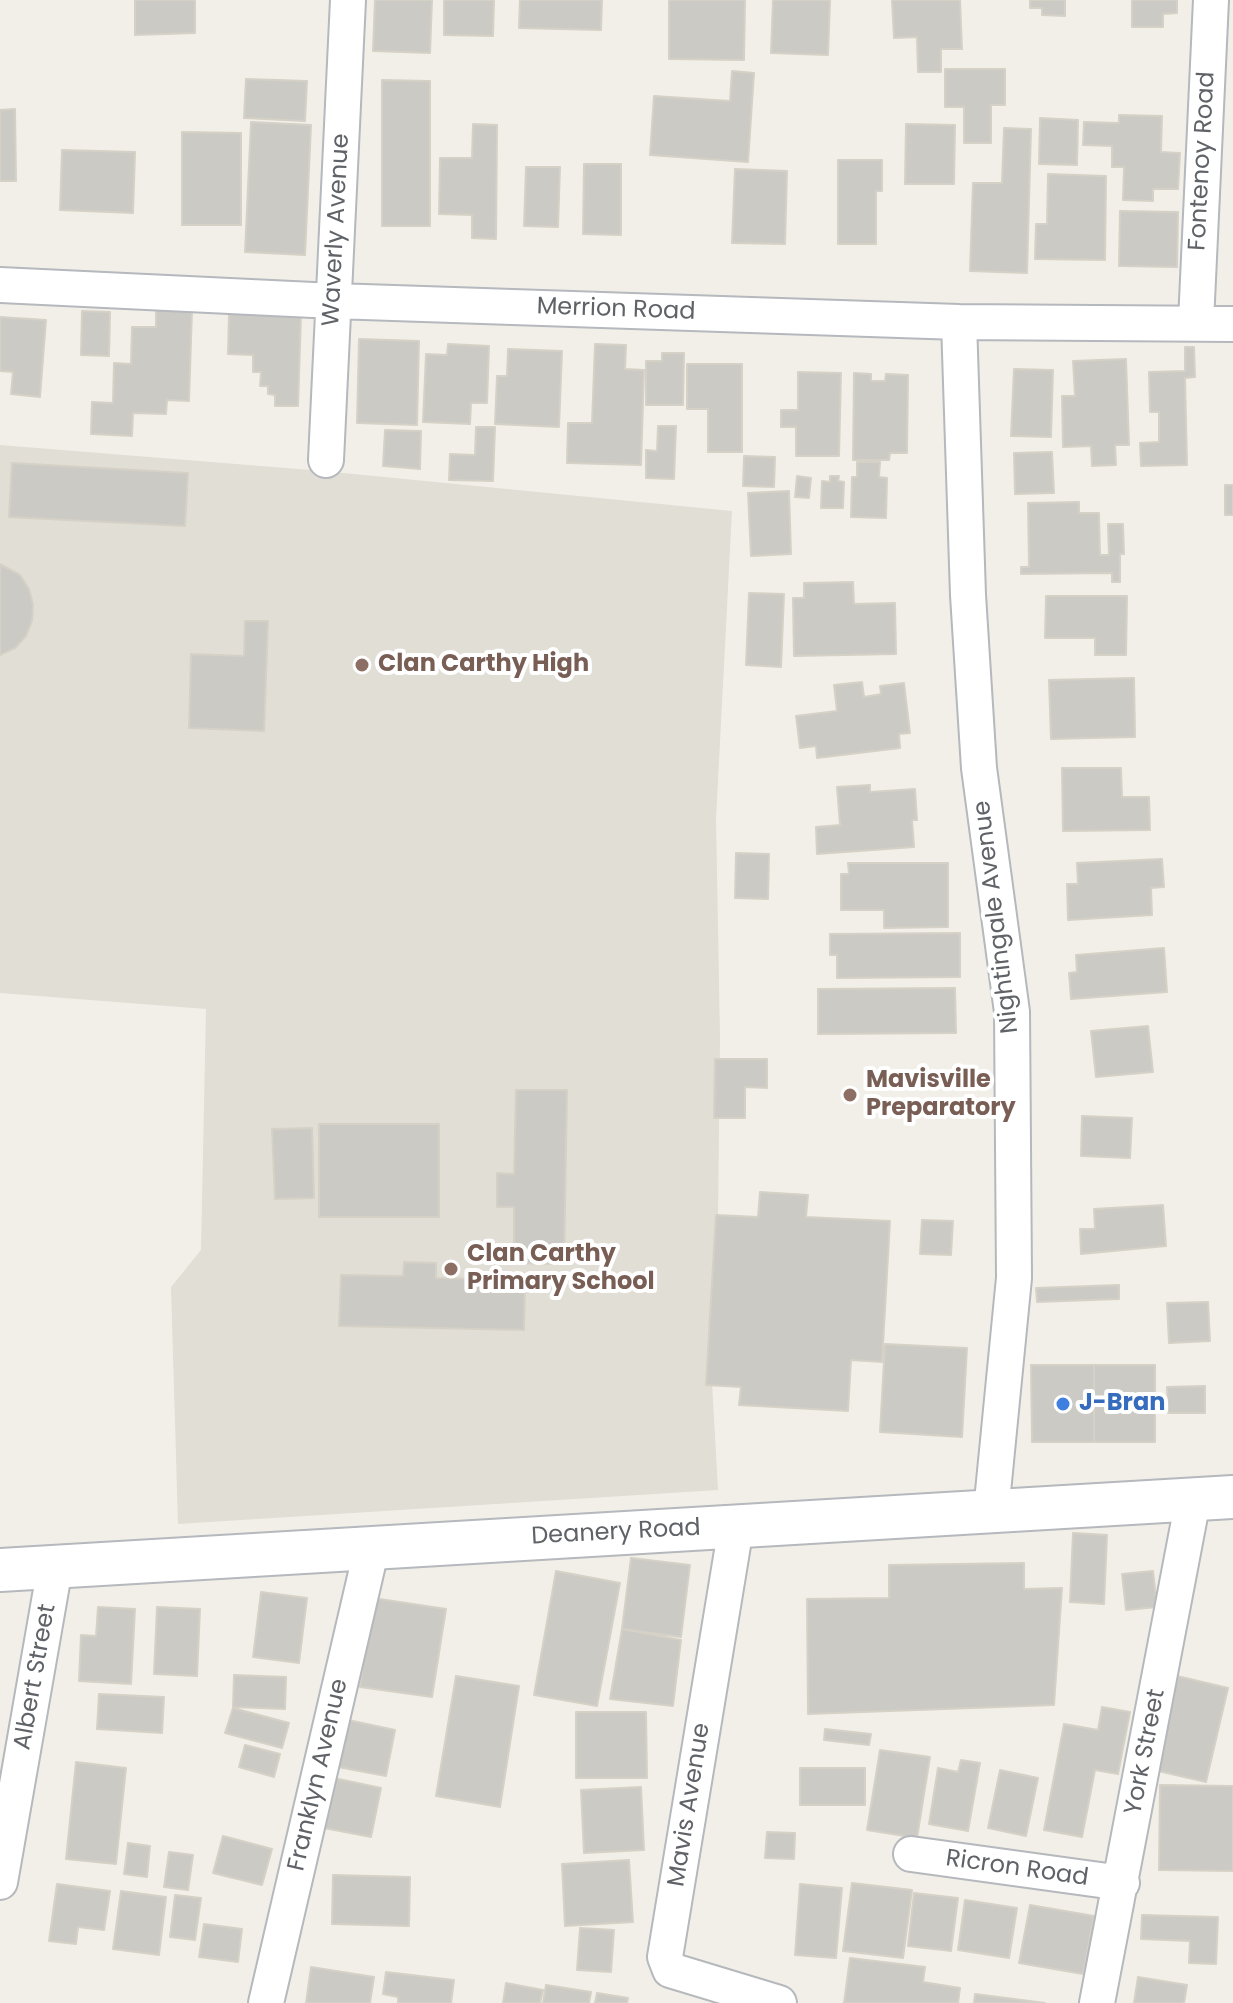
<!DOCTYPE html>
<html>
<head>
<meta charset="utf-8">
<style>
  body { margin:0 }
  canvas { display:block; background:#f1efe8 }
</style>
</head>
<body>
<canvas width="1233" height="2003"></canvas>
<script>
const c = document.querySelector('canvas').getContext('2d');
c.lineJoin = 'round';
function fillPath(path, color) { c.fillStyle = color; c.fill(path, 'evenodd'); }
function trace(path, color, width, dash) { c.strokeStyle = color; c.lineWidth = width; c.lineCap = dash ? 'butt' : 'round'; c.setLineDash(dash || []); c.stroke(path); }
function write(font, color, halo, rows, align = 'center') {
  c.font = font + ' Poppins,sans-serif'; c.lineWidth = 8; c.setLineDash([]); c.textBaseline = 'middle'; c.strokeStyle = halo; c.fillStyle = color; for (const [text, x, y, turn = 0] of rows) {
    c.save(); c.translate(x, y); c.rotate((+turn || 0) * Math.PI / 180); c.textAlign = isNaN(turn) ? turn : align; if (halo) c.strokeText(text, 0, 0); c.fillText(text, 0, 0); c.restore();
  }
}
fillPath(new Path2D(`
  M0 445 323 471 732 511 716 819 720 1038 718 1216 712 1382 718 1490 178 1524 171 1287 201 1250 206 1009 0 993Z`), '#e1ded6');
const building = new Path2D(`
  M135 0H195V33L135 35Z
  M375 0H432L430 53 373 51Z
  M444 0H494L493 36 444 35Z
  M520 0H602L601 30 519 28Z
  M669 0H745L744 60 669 59Z
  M773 0H830L828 55 771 53Z
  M892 0H960L962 49H941V72H918L917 37 894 38Z
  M1030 0H1065V16L1042 15V8H1030Z
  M1132 0H1177V13L1163 14V27H1132Z
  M945 69H1005V105H991V143H964V107H945Z
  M732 71 754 73 748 162 650 155 654 96 730 101Z
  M246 79 307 81 305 121 244 118Z
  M382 80 430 81V226H382Z
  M15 109 16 181H0V110Z
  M1119 115 1162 116 1161 152 1180 153 1178 189H1153V201L1123 200 1124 167H1112V146L1083 145 1084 122 1119 123Z
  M1040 118 1078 120 1077 165 1039 164Z
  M251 122 311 125 305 255 245 252Z
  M473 124 497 125 496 239 472 238V215L439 214 440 158H472Z
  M906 124 955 125 954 184H905Z
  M1004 128 1031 129 1027 273 970 271 973 183H1002Z
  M182 132 241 133V225H182Z
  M62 150 135 152 133 213 60 210Z
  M838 160H882V191H876V244H838Z
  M584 164H621V235L583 234Z
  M526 167H560L558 227 524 226Z
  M735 169 787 171 785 244 732 243Z
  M1048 174 1106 176 1105 260 1035 259 1036 224H1047Z
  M1120 211 1178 212 1177 267 1119 266Z
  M156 309 192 310 189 401 167 400 166 414 133 413 132 436 91 434 92 402 113 403 114 363 131 364 132 327H156Z
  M82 311 110 312 109 356 81 355Z
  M229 313 301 315 298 406H275V395L268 394V386H260L261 372H253V355L228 354Z
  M0 317 46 320 40 397 11 394 13 372 0 371Z
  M359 339 419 341 417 425 357 423Z
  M448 344 489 346 487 403H471L470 424 423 422 426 354 447 355Z
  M595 344 626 345 625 369 644 370 641 465 567 463 568 423H592Z
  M1185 347H1194L1195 377 1185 378 1187 465 1141 466 1140 443 1159 442V412H1150L1149 372 1185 371Z
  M508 349 562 351 559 427 495 424 497 376H507Z
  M662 353H684L683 405H646V361H662Z
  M1126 359 1129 445H1115L1116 465 1092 466 1091 446 1063 447 1062 396H1075L1073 361Z
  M687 364H742V452H708V409H687Z
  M1014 369 1053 370 1051 437 1011 436Z
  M798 372 841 373 839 456H796V427H781V410H798Z
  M854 373 871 374V381H885L886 374 908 375 907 453H890L889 460H853Z
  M658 426H676L674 479 646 478V450L657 451Z
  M476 427H495L493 481 449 480 450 454 475 455Z
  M385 430 421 431 420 469 383 466Z
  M1052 452 1054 493 1015 494 1014 453Z
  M744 456 775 457 774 487 743 486Z
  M857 462H880L879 477 887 478 886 518 851 517 852 477H857Z
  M12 463 188 473 185 526 9 517Z
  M797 476 811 478 809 498 795 497Z
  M830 476H839L838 481 844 482 843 508H821L822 481 830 482Z
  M1225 485H1233V515H1225Z
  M789 491 791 554 751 556 748 493Z
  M1079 502V513H1099L1100 555H1109L1108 524H1123L1124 554H1120V582H1112V573L1021 574V567H1029L1028 503Z
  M0 564 20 575 29 589 33 605 32 621 26 636 15 648 0 655Z
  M853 582 854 604 895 603 896 654 794 656 793 598H804V583Z
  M749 593 784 594 781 667 746 665Z
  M1046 596H1127L1126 655H1095V638H1045Z
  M245 621H268L264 731 189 728 191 654 244 656Z
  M1134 678 1135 737 1051 739 1049 680Z
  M862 682 864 697 881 694 880 686 904 683 910 733 899 734 900 748 817 758 816 746 800 748 796 716 837 711 834 685Z
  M1062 768H1121L1122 797H1149L1150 830 1063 831Z
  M870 785V792L915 789 917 820H912L914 847 817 854 816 827 840 825 837 787Z
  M736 853 769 854 768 899 735 898Z
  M1162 859 1164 887 1151 888 1152 915 1068 920 1067 884H1078L1077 863Z
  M848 863H948V927L884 928V910H841V874H849Z
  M960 933V977L837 978V955H830V934Z
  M1164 948 1167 992 1071 999 1069 973 1077 972 1076 955Z
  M955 988 956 1033 818 1034V989Z
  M1148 1026 1153 1072 1096 1077 1091 1031Z
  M715 1059H767V1088L745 1087V1118H714Z
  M516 1090H567L564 1264 514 1263V1207H497V1173L514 1174Z
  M1082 1116 1132 1118 1130 1158 1081 1156Z
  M319 1124H439V1217H319Z
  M312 1128 314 1198 275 1199 272 1129Z
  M760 1192 808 1195 806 1217 890 1221 882 1362 851 1360 848 1411 739 1405 741 1387 706 1385 716 1215 758 1217Z
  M1163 1205 1166 1246 1081 1254 1080 1229H1095L1094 1209Z
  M922 1220 953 1221 951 1255 920 1254Z
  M404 1262 436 1263V1278L525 1280 524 1330 339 1326 341 1275 403 1276Z
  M1119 1285V1299L1037 1302 1036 1288Z
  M1208 1302 1210 1341 1169 1343 1167 1303Z
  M885 1344 967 1348 962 1437 880 1432Z
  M1031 1365H1094V1442H1032Z
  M1094 1365H1155V1442H1094Z
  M1205 1386V1413H1168L1167 1387Z
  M1073 1533 1107 1535 1104 1604 1070 1602Z
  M631 1558 690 1565 681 1637 622 1629Z
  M1024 1563V1589L1062 1588 1054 1705 808 1714 807 1599 889 1598V1565Z
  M556 1571 620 1583 597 1706 534 1695Z
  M1153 1571 1157 1607 1126 1610 1122 1574Z
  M261 1592 307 1598 299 1663 253 1657Z
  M373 1598 446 1609 432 1697 360 1687Z
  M98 1607 135 1609 131 1684 79 1681 81 1635 96 1636Z
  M157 1607 200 1609 197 1676 154 1674Z
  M622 1629 681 1640 673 1706 610 1699Z
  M234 1675 286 1677 285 1709 233 1707Z
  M456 1676 519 1686 500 1807 436 1796Z
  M1177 1676 1228 1688 1206 1782 1154 1770Z
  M99 1694 164 1697 162 1733 97 1729Z
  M1102 1707 1130 1712 1118 1774 1095 1770 1082 1837 1044 1830 1064 1724 1098 1730Z
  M233 1708 289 1723 282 1748 225 1733Z
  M576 1712H646L647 1778H576Z
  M348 1720 395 1730 386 1776 338 1767Z
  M825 1729 871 1734 869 1745 824 1740Z
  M245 1745 280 1754 274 1777 239 1767Z
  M880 1750 930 1757 917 1838 867 1830Z
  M961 1760 980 1763 968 1831 929 1824 938 1768 958 1772Z
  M76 1762 126 1768 116 1864 66 1859Z
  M800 1768H865V1805H800Z
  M1000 1770 1038 1778 1026 1836 988 1828Z
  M329 1777 381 1788 371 1837 319 1827Z
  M1160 1785 1233 1786V1871L1159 1870Z
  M641 1787 644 1850 584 1853 581 1790Z
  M767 1832 795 1833 794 1859 765 1858Z
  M223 1836 272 1849 262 1885 213 1873Z
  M128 1843 150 1846 147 1877 124 1874Z
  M169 1852 193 1855 188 1890 164 1887Z
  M629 1860 633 1922 565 1926 562 1864Z
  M333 1875 410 1877 409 1926 332 1924Z
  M852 1883 912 1890 903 1958 843 1951Z
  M57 1884 110 1891 104 1930 78 1927 76 1944 49 1941Z
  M800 1884 842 1888 836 1958 795 1955Z
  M121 1891 166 1897 159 1955 113 1949Z
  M914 1893 958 1898 951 1951 908 1946Z
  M175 1895 201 1898 195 1940 170 1937Z
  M965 1900 1017 1908 1009 1958 958 1950Z
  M1030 1905 1094 1916 1083 1974 1019 1963Z
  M1142 1915 1218 1917 1216 1964 1189 1963 1190 1941 1141 1939Z
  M204 1924 242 1929 238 1962 199 1957Z
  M580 1928 614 1930 611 1972 577 1970Z
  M850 1958 925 1967 923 1982 960 1988 958 2003H844Z
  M311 1967 374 1977 370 2003H306Z
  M386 1972 454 1980 451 2003H398V1997L383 1994Z
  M1138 1977 1187 1985 1184 2003H1134Z
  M506 1983 543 1990 540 2003H503Z
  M546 1985 591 1992 589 2003H543Z
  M597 1993 628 1998 627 2003H595Z
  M975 1994 1045 2003H974Z`);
fillPath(building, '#cccac5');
trace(building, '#d6d1c6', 2);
const minor = new Path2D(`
  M0 285 334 301 959 322 1233 324
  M959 322 968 595 979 768 1012 1012 1014 1278 991 1512
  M1196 322 1211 0
  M326 460 348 0
  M736 1527 665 1957 670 1970 779 2003
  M911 1854 1122 1883
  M0 1882 55 1567
  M266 2003 372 1547
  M1097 2003 1193 1500`);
const tertiary = new Path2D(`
  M0 1570 1233 1497`);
trace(minor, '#b5b8bc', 38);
trace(tertiary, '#b5b8bc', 46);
trace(minor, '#fff', 34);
trace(tertiary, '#fff', 42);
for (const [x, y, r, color] of [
  [362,665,8,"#8d6e63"],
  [850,1095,8,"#8d6e63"],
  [451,1269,8,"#8d6e63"],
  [1063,1404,8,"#3f7fe0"]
]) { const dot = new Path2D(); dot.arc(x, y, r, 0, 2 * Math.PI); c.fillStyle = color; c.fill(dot); trace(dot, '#fff', 3); }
write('24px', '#5f6368', '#fff', [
  ["Fontenoy Road",1203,161,-87],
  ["Waverly Avenue",337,230,-87],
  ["Merrion Road",616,310,2],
  ["Nightingale Avenue",997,917,-97],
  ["Deanery Road",616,1533,-3],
  ["Albert Street",36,1677,-80],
  ["York Street",1146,1752,-79],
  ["Franklyn Avenue",319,1775,-77],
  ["Mavis Avenue",690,1805,-81],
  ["Ricron Road",1017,1869,8]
]);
write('bold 24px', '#785e54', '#fff', [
  ["Clan Carthy High",378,665],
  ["Mavisville",866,1081],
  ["Preparatory",866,1109],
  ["Clan Carthy",467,1255],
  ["Primary School",467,1283]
], 'left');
write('bold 24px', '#366cbe', '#fff', [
  ["J-Bran",1079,1404]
], 'left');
</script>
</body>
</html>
